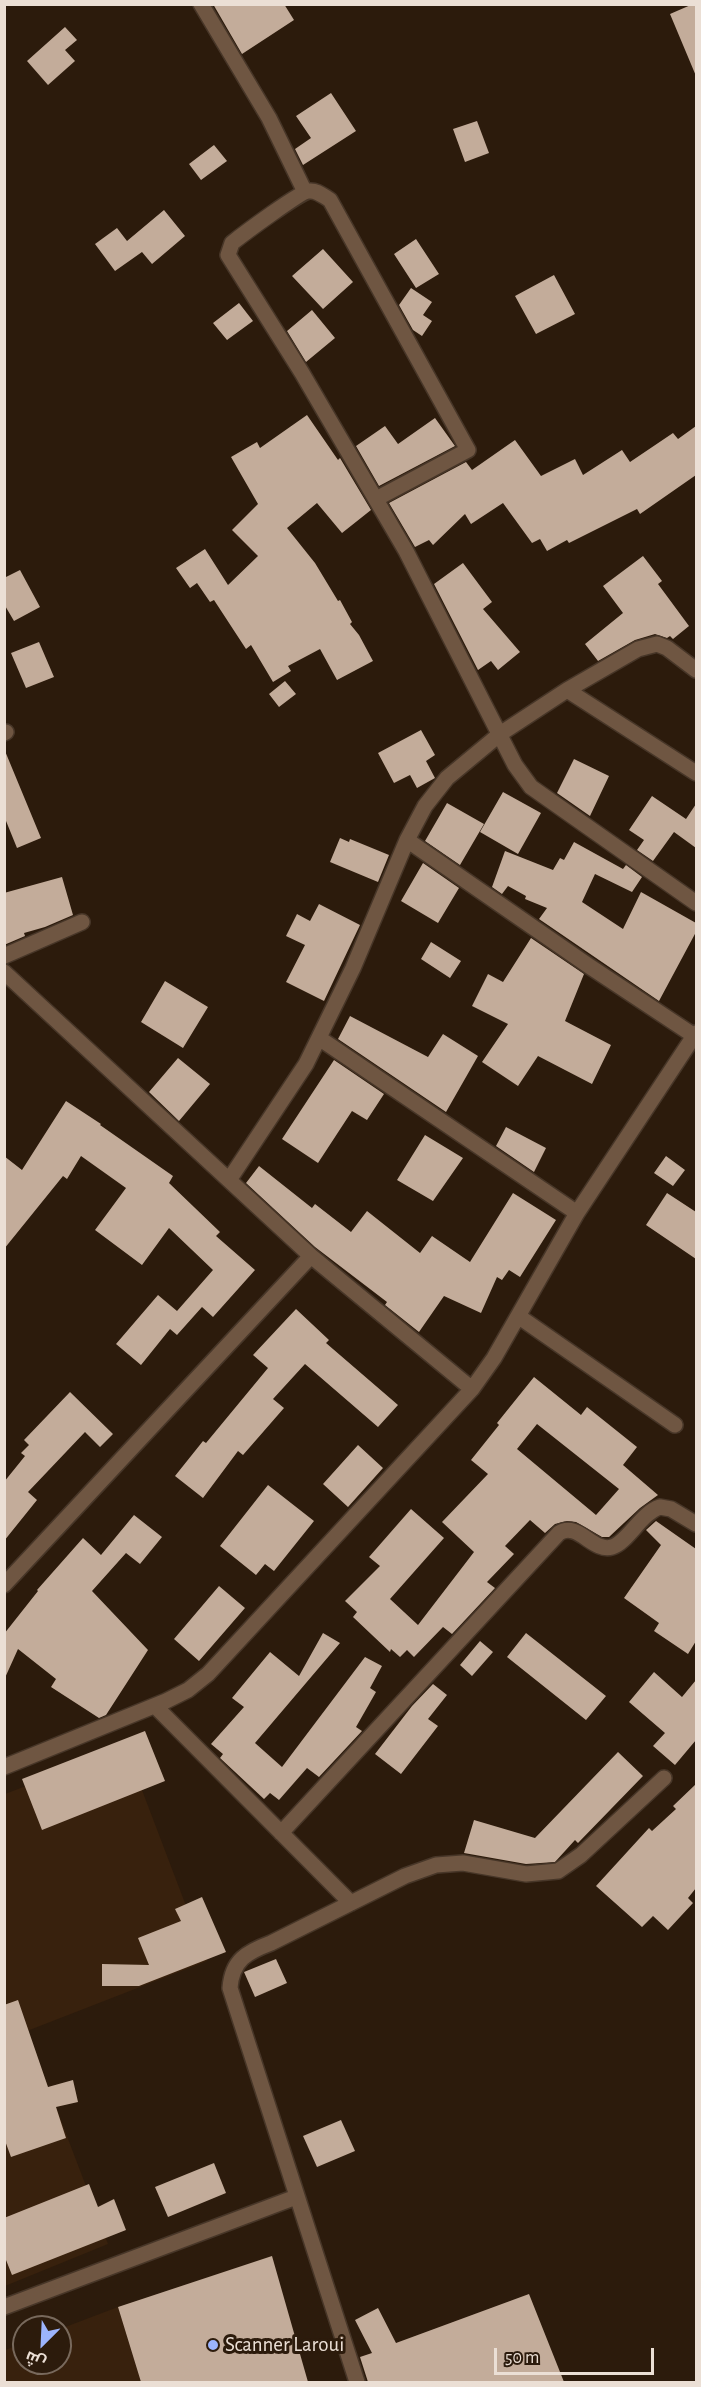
<!DOCTYPE html>
<html>
<head>
<meta charset="utf-8">
<style>
  body { margin:0 }
  #map { position:relative; width:701px; height:2387px; overflow:hidden; background:#2c1b0c; font-family:"Alegreya Sans",Cairo,sans-serif }
  canvas { display:block }
  .frame { position:absolute; inset:0; border:6px solid #ebdfd5; pointer-events:none }
  .north { position:absolute; left:12px; top:2315px; width:60px; height:60px; box-sizing:border-box; background:#2c1b0c; border:2px solid #78695c; border-radius:50%; rotate:204deg; font-size:16px; font-weight:700; line-height:24px; text-align:center; color:#ebdfd5 }
  .north::after { content:''; display:block; margin:auto; width:21px; height:27px; background:#9cb4fd; clip-path:polygon(50% 0,100% 100%,50% 72%,0 100%) }
  .scale { position:absolute; left:494px; top:2348px; width:160px; height:27px; box-sizing:border-box; border:3px solid #ebdfd5; border-top:0; padding-left:8px; font-size:18px; line-height:21px; white-space:nowrap; color:#ebdfd5; -webkit-text-stroke:4px #2c1b0c; paint-order:stroke }
</style>
</head>
<body>
<div id="map">
<canvas width="701" height="2387"></canvas>
<div class="frame"></div>
<div class="north">ش</div>
<div class="scale">50 m</div>
</div>
<script>
const c = document.querySelector('canvas').getContext('2d');
c.lineJoin = 'round';
function fillPath(path, color) { c.fillStyle = color; c.fill(path, 'evenodd'); }
function trace(path, color, width, dash) { c.strokeStyle = color; c.lineWidth = width; c.lineCap = dash ? 'butt' : 'round'; c.setLineDash(dash || []); c.stroke(path); }
function write(font, color, halo, rows, align = 'center') {
  c.font = font + ' "Alegreya Sans",sans-serif'; c.lineWidth = 6; c.setLineDash([]); c.textBaseline = 'middle'; c.strokeStyle = halo; c.fillStyle = color; for (const [text, x, y, turn = 0] of rows) {
    c.save(); c.translate(x, y); c.rotate((+turn || 0) * Math.PI / 180); c.textAlign = isNaN(turn) ? turn : align; if (halo) c.strokeText(text, 0, 0); c.fillText(text, 0, 0); c.restore();
  }
}
fillPath(new Path2D(`
  M126 1748 207 1961 27 2031 108 2244 5 2286V1794Z
  M118 2307 141 2382H5V2350L24 2343V2363H60V2329Z`), '#38210d');
fillPath(new Path2D(`
  M213 4H284L294 20 242 54Z
  M693 4H696V76L670 14Z
  M65 27 77 40 65 50 75 61 48 85 27 61Z
  M331 93 356 131 303 165 295 149 311 138 296 116Z
  M477 121 489 153 465 162 453 129Z
  M214 145 227 161 201 180 189 164Z
  M164 210 185 236 152 264 142 252 115 271 95 244 117 228 127 241Z
  M416 239 439 274 416 288 394 254Z
  M323 249 353 282 323 309 292 276Z
  M554 275 575 314 536 334 515 296Z
  M411 288 432 302 423 315 432 321 422 336 413 330 399 305Z
  M239 303 253 321 227 340 213 323Z
  M312 310 335 338 306 362 287 331Z
  M307 415 338 460 340 458 371 510 342 533 317 503 287 528 315 563 338 601 340 600 352 622 350 624 359 635 373 661 337 680 320 649 288 666 291 671 273 682 251 645 246 649 214 600 210 602 197 583 190 588 176 568 205 549 228 585 258 556 232 530 258 504 231 457 257 442 260 448Z
  M435 418 455 446 379 486 356 446 385 426 398 444Z
  M696 426V475L640 514 637 509 569 543 567 540 547 551 540 539 532 543 503 503 471 524 465 514 433 545 429 540 415 547 389 503 466 462 472 470 515 440 541 476 575 459 583 475 622 450 630 462 673 433 678 439Z
  M643 556 662 581 658 584 689 626 673 639 670 636 667 638 655 634 635 640 598 661 585 644 623 613 603 586Z
  M463 563 492 602 483 609 520 652 498 670 491 661 478 670 434 584Z
  M20 570 40 607 14 621 4 604V578Z
  M39 642 54 677 26 688 11 653Z
  M285 681 296 694 279 707 269 694Z
  M421 730 435 755 426 761 435 778 417 788 410 775 394 783 378 753Z
  M5 751 41 838 17 848 4 816Z
  M574 759 609 776 590 816 557 793Z
  M503 792 541 813 518 854 480 832Z
  M652 796 686 819 696 804V848L674 832 653 861 637 850 644 840 629 830Z
  M447 803 484 824 460 865 425 841Z
  M340 838 349 842 350 839 389 855 378 882 330 862Z
  M574 842 623 869 626 865 642 877 632 892 595 874 582 902 623 929 641 892 696 923V932L659 1001 539 919 547 908 525 899 526 896 508 886 502 894 492 887 505 851 553 870 560 858 564 860Z
  M423 863 459 888 438 923 401 901Z
  M62 877 73 915 45 927 24 933 25 936 4 945V893Z
  M319 904 360 925 324 1001 286 982 305 945 286 936 297 914 310 921Z
  M531 938 584 974 565 1021 611 1045 592 1084 538 1056 518 1086 482 1062 508 1024 472 1006 488 974 503 982Z
  M431 942 461 961 450 978 421 959Z
  M165 981 208 1007 183 1048 141 1022Z
  M350 1016 428 1057 443 1034 478 1056 446 1112 338 1039Z
  M178 1058 210 1084 179 1121 149 1092Z
  M334 1060 384 1094 367 1120 352 1111 318 1163 282 1139Z
  M66 1101 101 1124 100 1125 173 1176 169 1183 220 1232 216 1236 255 1270 213 1317 202 1307 177 1335 170 1329 141 1365 116 1344 158 1295 177 1311 213 1270 169 1228 142 1265 95 1230 126 1188 81 1156 67 1179 63 1176 4 1249V1156L22 1170Z
  M506 1127 546 1148 534 1172 496 1146Z
  M425 1135 463 1158 433 1201 397 1180Z
  M666 1156 685 1170 673 1186 654 1173Z
  M259 1166 312 1208 315 1204 351 1232 367 1211 420 1253 432 1236 470 1262 513 1193 556 1220 520 1277 509 1270 502 1280 497 1277 481 1313 444 1296 419 1332 385 1305 387 1302 315 1247 246 1183Z
  M667 1193 696 1212V1259L646 1225Z
  M296 1309 329 1340 326 1343 398 1405 378 1427 305 1364 273 1399 284 1408 243 1455 238 1451 203 1498 175 1476 203 1441 206 1443 268 1368 253 1355Z
  M534 1377 581 1415 587 1407 637 1447 623 1465 658 1495 640 1508 609 1537H602L576 1522 567 1521 555 1524 545 1533 530 1520 505 1546 514 1554 487 1582 495 1588 452 1634 443 1627 414 1657 407 1650 400 1657 391 1649 390 1652 353 1617 357 1612 345 1601 380 1566 369 1557 411 1509 444 1538 390 1599 418 1625 474 1552 442 1522 488 1474 471 1460 499 1425 497 1423ZM537 1424 619 1489 596 1515 517 1449Z
  M70 1392 113 1434 100 1447 85 1432 28 1492 37 1500 4 1541V1482L25 1456 21 1453 29 1445 24 1440Z
  M358 1445 383 1468 348 1507 323 1484Z
  M268 1485 314 1521 274 1571 265 1564 256 1575 220 1546Z
  M134 1515 162 1537 140 1564 126 1553 92 1591 148 1650 106 1715 99 1718 51 1687 56 1679 18 1649 4 1680V1634L38 1591 37 1590 83 1538 101 1555Z
  M656 1521 696 1549V1641L688 1654 654 1631 659 1623 624 1598 661 1545 646 1530Z
  M219 1586 245 1608 199 1661 174 1639Z
  M323 1633 340 1643 255 1743 282 1767 365 1657 382 1666 370 1688 376 1692 356 1727 362 1731 319 1777 307 1768 279 1800 270 1793 264 1799 220 1758 223 1754 211 1744 244 1707 232 1698 270 1652 299 1676Z
  M526 1633 606 1696 586 1720 507 1657Z
  M480 1641 493 1652 472 1676 460 1665Z
  M654 1672 682 1697 696 1680V1740L675 1765 653 1746 665 1733 629 1702Z
  M433 1684 447 1695 428 1719 438 1726 401 1774 375 1754 412 1706Z
  M145 1731 165 1781 42 1830 22 1779Z
  M618 1752 643 1776 578 1843 575 1840 555 1862 526 1864 464 1853 474 1820 535 1838Z
  M696 1784V1888L688 1898 693 1903 668 1930 653 1916 642 1927 596 1886 649 1828 652 1831 676 1809 673 1806Z
  M202 1897 226 1952 139 1986H102V1964L149 1965 138 1938 181 1921 175 1909Z
  M276 1959 287 1983 255 1997 244 1972Z
  M18 2000 48 2087 73 2080 78 2102 56 2107 66 2138 11 2157 4 2138V2005Z
  M341 2120 355 2151 317 2167 303 2136Z
  M214 2163 226 2193 168 2217 155 2187Z
  M89 2184 98 2207 114 2199 126 2230 12 2275 4 2255V2218Z
  M272 2256 308 2382H141L118 2307Z
  M529 2294 564 2382H368L360 2357 372 2353 355 2320 378 2308 396 2343Z`), '#c3ac9a');
const minor = new Path2D(`
  M201 4 269 118 305 192
  M376 499 468 450 330 200C323 196 317 190 309 191 301 191 242 235 232 243L228 255 302 373 406 551 515 765 531 787 696 903
  M567 690 696 773
  M4 733 6 732
  M407 840 589 966 696 1037
  M4 956 82 922
  M4 972 311 1256 472 1389
  M319 1038 577 1213
  M229 1180 306 1064 353 968 407 840 425 806 447 778 500 734 567 690 638 649 657 644 667 648 696 670
  M518 1316 675 1425
  M4 1585 311 1256
  M155 1706 351 1903
  M4 1767 166 1701 188 1690 208 1674 472 1389 494 1358 577 1213 696 1033
  M281 1833 559 1533C578 1521 593 1553 612 1547 628 1542 641 1513 660 1507L671 1509 696 1524
  M4 2307 296 2197
  M357 2382 230 1988C232 1960 247 1952 271 1943L405 1876 436 1865 463 1863 526 1874 558 1871 581 1855 664 1778`);
trace(minor, '#473628', 18);
trace(minor, '#6f5642', 15);
for (const [x, y, r, color] of [
  [213,2345,6,"#9cb4fd"]
]) { const dot = new Path2D(); dot.arc(x, y, r, 0, 2 * Math.PI); c.fillStyle = color; c.fill(dot); trace(dot, '#2c1b0c', 2); }
write('21px', '#ebdfd5', '#2c1b0c', [
  ["Scanner Laroui",225,2345]
], 'left');
</script>
</body>
</html>
